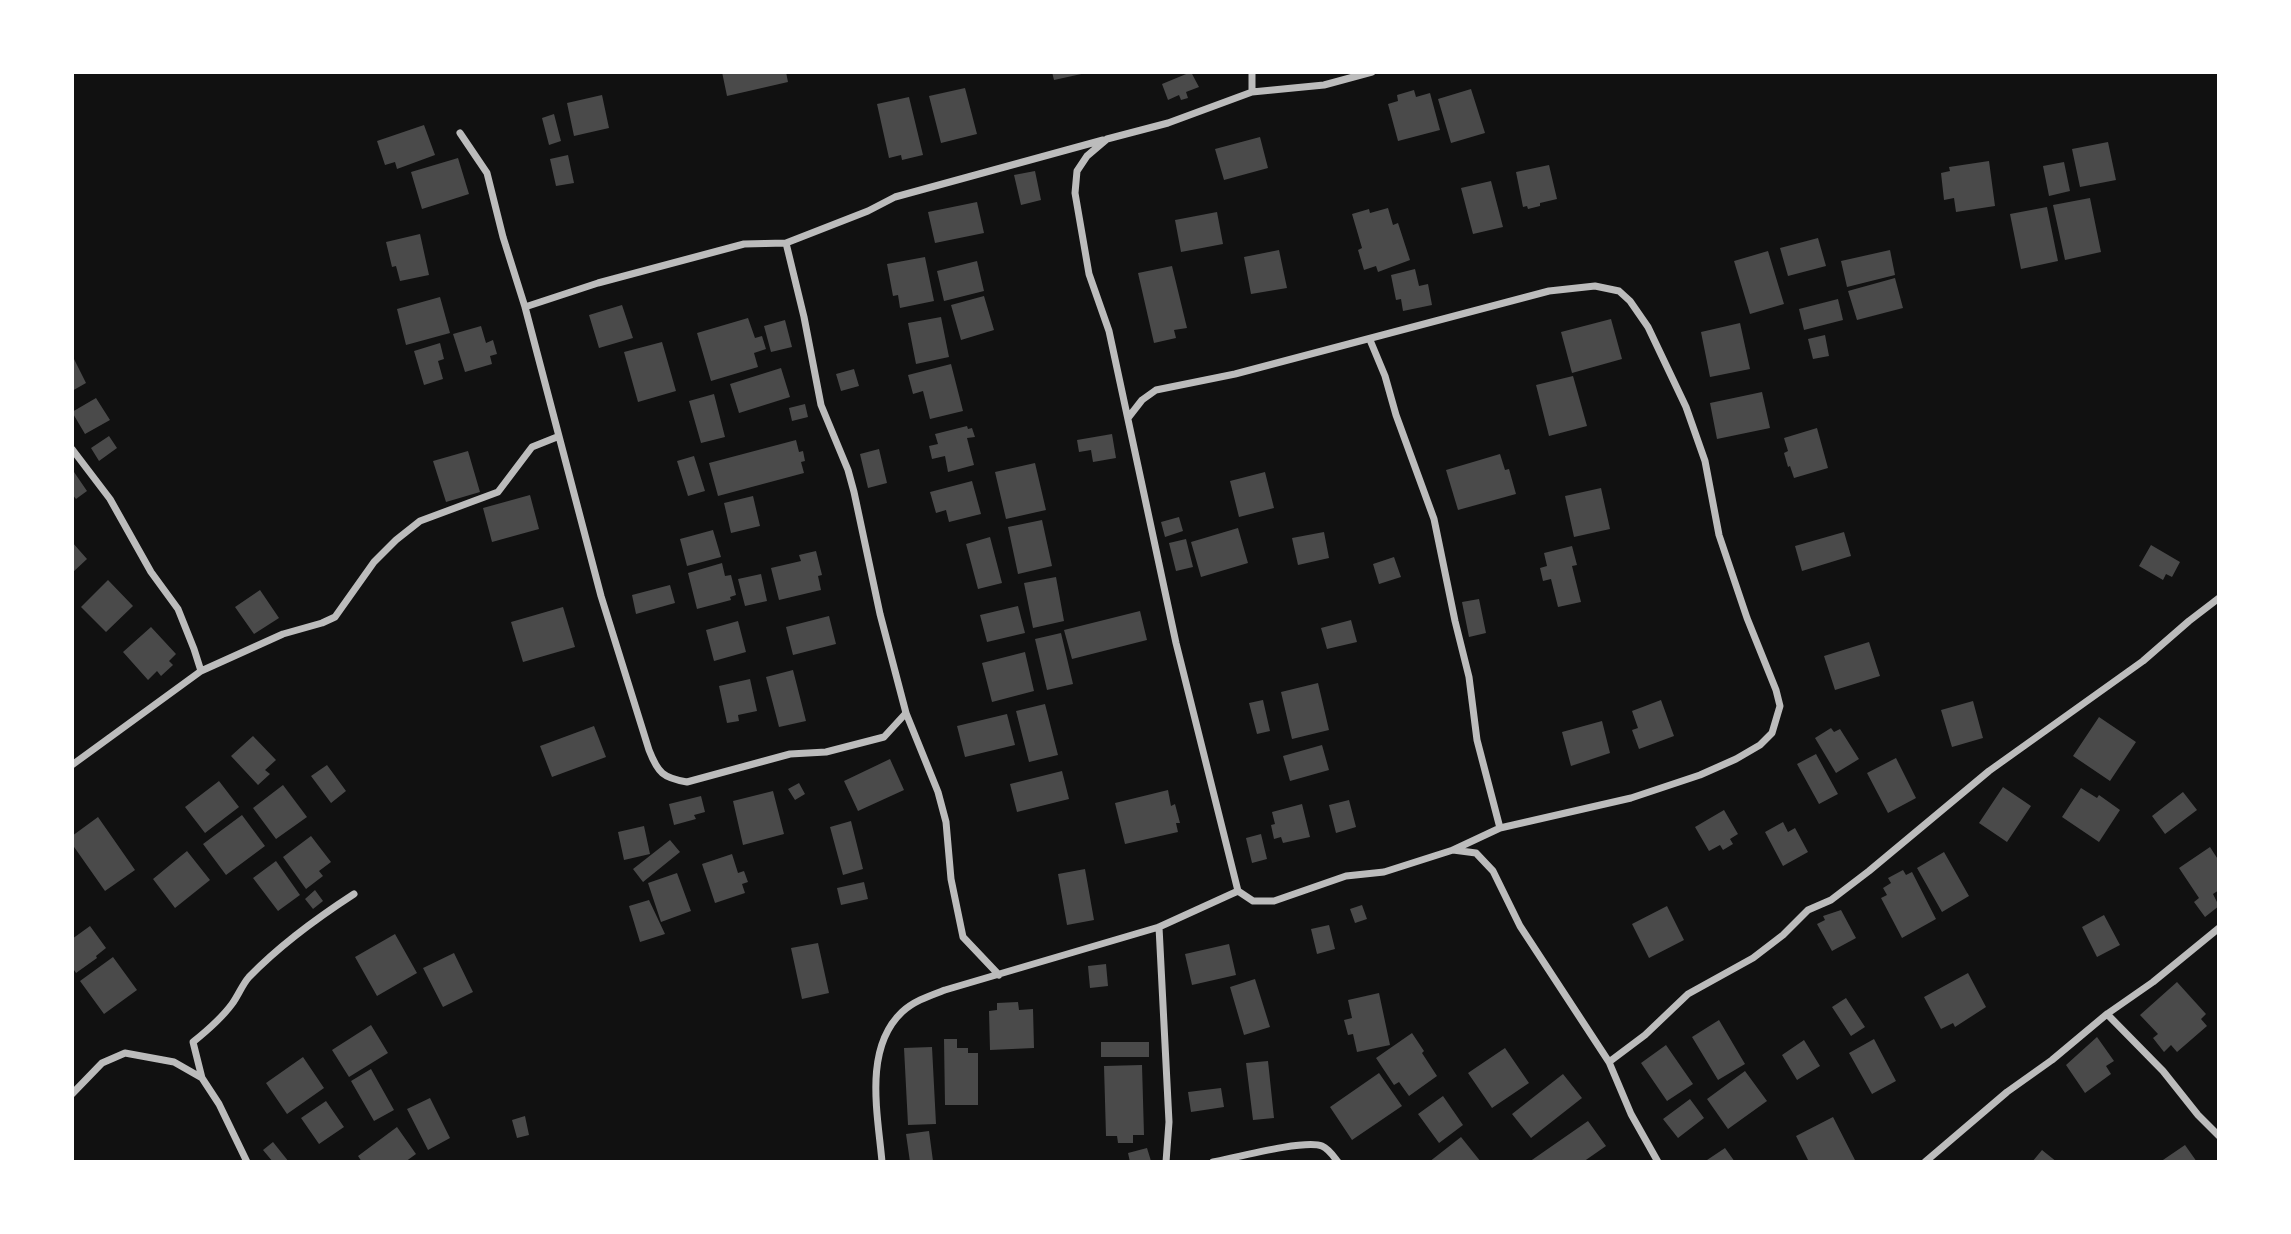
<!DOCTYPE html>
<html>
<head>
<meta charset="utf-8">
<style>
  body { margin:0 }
  #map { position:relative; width:2291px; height:1234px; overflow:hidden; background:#111; font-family:Lato,sans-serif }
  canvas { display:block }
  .frame { position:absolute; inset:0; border:74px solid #fff; pointer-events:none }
</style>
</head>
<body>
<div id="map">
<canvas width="2291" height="1234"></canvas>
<div class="frame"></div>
</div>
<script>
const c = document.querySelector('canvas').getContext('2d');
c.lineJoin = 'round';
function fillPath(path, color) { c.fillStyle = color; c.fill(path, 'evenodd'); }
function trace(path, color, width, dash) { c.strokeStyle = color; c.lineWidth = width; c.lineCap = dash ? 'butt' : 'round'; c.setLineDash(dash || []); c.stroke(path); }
fillPath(new Path2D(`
  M722 72H786L788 82 727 96Z
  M1052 72H1086V73L1054 80Z
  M1191 72 1199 87 1186 92 1188 98 1181 100 1179 95 1168 100 1162 84Z
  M965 88 977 134 941 143 929 96Z
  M1471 89 1485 133 1451 143 1438 99Z
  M1414 90 1416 97 1430 93 1440 130 1398 141 1388 104 1398 101 1397 95Z
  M602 95 609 128 574 136 567 103Z
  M909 97 923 155 902 160 901 155 889 158 877 104Z
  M554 114 561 141 549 145 542 118Z
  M424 125 435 155 397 169 395 162 385 165 377 141Z
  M1260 137 1268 168 1224 180 1215 149Z
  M2108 142 2116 180 2080 187 2072 149Z
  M568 155 574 183 556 186 550 159Z
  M458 158 469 194 422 209 411 172Z
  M1989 161 1995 206 1956 212 1954 198 1944 200 1941 173 1950 171 1949 167Z
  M2064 162 2070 191 2049 196 2043 166Z
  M1549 165 1557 199 1540 203V206L1528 209 1527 206 1523 207 1516 172Z
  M1035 171 1041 200 1021 205 1014 175Z
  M1491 181 1503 227 1473 234 1461 188Z
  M2090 198 2101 252 2065 260 2053 205Z
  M977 202 984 233 935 243 928 212Z
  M2047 207 2058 261 2021 269 2010 214Z
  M1388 208 1393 225 1398 223 1410 260 1378 272 1376 266 1364 270 1358 250 1362 248 1352 214 1369 209 1370 213Z
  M1217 212 1223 244 1181 252 1175 220Z
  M420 234 429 275 400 281 396 266 392 267 386 242Z
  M1818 238 1826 266 1788 276 1780 248Z
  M1279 250 1287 288 1251 294 1244 257Z
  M1890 250 1895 275 1847 287 1841 261Z
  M1768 251 1784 304 1750 314 1734 261Z
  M925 257 934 301 900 308 898 295 893 296 887 264Z
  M977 261 984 291 944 301 937 271Z
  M1172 266 1187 328 1174 330 1176 338 1154 343 1138 273Z
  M1415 269 1419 286 1428 284 1432 305 1403 311 1401 299 1396 300 1391 275Z
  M1895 278 1903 308 1857 320 1848 291Z
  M984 296 994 330 961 340 951 305Z
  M440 297 450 333 406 345 397 309Z
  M1838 299 1843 320 1804 330 1799 309Z
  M622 305 633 338 599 348 589 315Z
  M941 317 949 357 916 364 908 323Z
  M748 318 755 338 762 336 766 349 754 353 758 367 711 381 697 333Z
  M1611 319 1622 359 1572 373 1561 332Z
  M785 320 792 347 771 352 764 326Z
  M1740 323 1750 369 1710 377 1701 332Z
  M481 326 486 343 493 340 497 354 490 356 492 364 465 372 453 334Z
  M1825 335 1829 356 1813 359 1808 339Z
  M662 342 676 391 638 402 624 352Z
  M440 343 444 359 438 361 443 379 424 385 414 351Z
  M72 355 86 383 72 391Z
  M951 364 963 411 930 419 923 391 913 394 908 375Z
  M781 368 790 397 739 413 730 384Z
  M854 369 859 386 841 391 836 374Z
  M1573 376 1587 426 1549 436 1536 385Z
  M1762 392 1770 428 1717 439 1710 403Z
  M714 394 725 437 701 443 689 401Z
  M96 398 110 420 85 434 72 412Z
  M805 404 808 417 792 421 789 408Z
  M967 426 968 429 972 428 975 437 967 438 974 465 948 472 945 456 932 459 929 446 938 444 935 434Z
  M1817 428 1828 468 1794 478 1790 466 1788 467 1784 453 1788 451 1784 438Z
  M1112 434 1116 458 1093 462 1091 450 1079 452 1077 440Z
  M109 436 117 448 99 461 91 448Z
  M796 440 799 452 803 451 805 461 801 462 804 473 718 496 709 463Z
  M879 449 887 483 868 488 860 454Z
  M468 451 480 492 446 502 433 461Z
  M1500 454 1505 470 1509 469 1516 494 1458 510 1446 470Z
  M694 456 705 491 688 496 677 461Z
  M1035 463 1046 510 1006 519 995 472Z
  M74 472 87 491 76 499 72 494Z
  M1265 472 1274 508 1239 517 1230 481Z
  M972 481 981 514 949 522 946 510 936 513 930 492Z
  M1601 488 1610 529 1574 537 1565 496Z
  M530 495 539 529 492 542 483 508Z
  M753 496 760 526 731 533 724 503Z
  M1179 517 1183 531 1165 537 1161 522Z
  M1042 520 1052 566 1018 574 1008 527Z
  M1238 528 1248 563 1201 577 1191 542Z
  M713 530 721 557 687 566 680 539Z
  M1324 532 1329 558 1298 565 1292 538Z
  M1844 532 1851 556 1802 571 1795 546Z
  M990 537 1002 583 978 589 966 544Z
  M1186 539 1193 567 1176 571 1169 543Z
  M72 542 87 559 72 573Z
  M2151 545 2180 562 2172 577 2166 574 2163 580 2139 566Z
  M1572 546 1577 565 1572 566 1581 602 1558 607 1551 579 1543 581 1540 568 1547 566 1544 553Z
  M816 551 822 575 818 576 821 590 779 600 771 568 801 561 799 555Z
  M1394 557 1401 577 1379 584 1373 564Z
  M722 563 725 576 731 575 736 595 730 597 731 600 697 609 688 573Z
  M761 574 767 601 745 606 738 579Z
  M1056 577 1064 621 1033 628 1024 583Z
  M108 580 133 606 106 632 81 607Z
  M670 585 675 603 636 614 632 595Z
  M260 590 279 618 254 634 235 607Z
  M1479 599 1486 633 1469 637 1462 602Z
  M1018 606 1025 633 987 642 980 615Z
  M563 607 575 647 523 662 511 622Z
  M1140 611 1147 640 1072 659 1064 630Z
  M829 616 836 644 793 655 786 627Z
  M1351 620 1357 642 1327 649 1321 628Z
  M738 621 746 652 714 661 706 630Z
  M151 627 176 654 169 661 173 665 161 676 157 671 148 680 123 652Z
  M1061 633 1073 684 1047 690 1035 639Z
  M1869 642 1880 676 1835 690 1824 656Z
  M1025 652 1034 691 992 702 982 663Z
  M793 670 806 721 779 727 766 677Z
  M750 679 757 711 738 715 739 721 727 723 719 686Z
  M1318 683 1329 730 1292 739 1281 692Z
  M1263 700 1270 731 1257 734 1249 703Z
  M1661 700 1674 736 1639 749 1632 730 1638 728 1632 711Z
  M1973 701 1983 738 1952 747 1941 710Z
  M1045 704 1058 755 1029 762 1016 711Z
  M1007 714 1015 745 965 757 957 726Z
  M2099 717 2136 742 2110 781 2073 756Z
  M1602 721 1610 753 1571 766 1562 732Z
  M594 726 606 757 552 777 540 746Z
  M1831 728 1834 732 1840 729 1859 759 1836 773 1815 738Z
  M253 736 276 760 265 770 270 774 258 785 231 756Z
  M1322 745 1329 770 1290 781 1283 756Z
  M1816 754 1838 794 1819 804 1797 764Z
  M1896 758 1916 798 1888 813 1867 773Z
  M890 759 904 790 858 811 844 781Z
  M327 765 346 791 331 803 311 776Z
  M1062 771 1069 799 1017 812 1010 784Z
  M219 781 239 807 205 833 185 807Z
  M799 783 805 794 795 800 788 789Z
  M283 785 307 817 276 839 253 808Z
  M2003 787 2031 806 2007 842 1979 823Z
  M2081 788 2097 798 2099 795 2120 810 2099 842 2062 817Z
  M1168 790 1171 806 1175 804 1180 823H1176L1178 832 1125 844 1115 803Z
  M773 791 784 834 743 845 733 801Z
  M2183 792 2197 810 2165 834 2152 816Z
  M701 796 705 812 694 815 696 819 674 825 669 804Z
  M1349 800 1356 827 1336 833 1329 805Z
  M1302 804 1310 837 1283 843 1281 837 1274 839 1271 825 1275 824 1272 812Z
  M1724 810 1738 834 1730 839 1733 844 1723 850 1720 845 1709 851 1695 827Z
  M242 815 265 846 226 875 203 844Z
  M98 817 135 870 105 891 72 844V836Z
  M851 821 863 869 843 875 830 827Z
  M1783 822 1788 832 1795 828 1808 852 1783 866 1765 832Z
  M644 826 650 854 624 860 618 832Z
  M1261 834 1267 859 1252 863 1246 838Z
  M311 836 331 862 319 871 323 876 306 889 283 857Z
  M670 840 680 852 643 882 633 869Z
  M2210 847 2219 861V890L2213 894 2219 906 2205 917 2194 902 2199 898 2179 868Z
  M187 851 210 880 175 908 153 879Z
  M1944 852 1969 896 1942 912 1917 868Z
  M732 854 738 873 744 871 748 882 742 884 745 893 715 903 702 864Z
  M276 861 300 895 278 911 253 878Z
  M1085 869 1094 920 1067 925 1058 874Z
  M1903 870 1906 875 1912 872 1936 919 1902 938 1881 898 1887 895 1883 888 1891 883 1888 878Z
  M677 873 691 911 661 922 648 883Z
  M864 882 868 899 841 905 837 888Z
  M315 890 323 901 313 909 305 899Z
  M649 900 665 934 640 942 629 906Z
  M1362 905 1367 919 1355 923 1350 909Z
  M1667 906 1684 940 1649 958 1632 924Z
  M1841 910 1856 938 1832 951 1817 924 1825 920 1823 916Z
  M2104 915 2120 945 2097 957 2082 927Z
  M1329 925 1335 949 1317 954 1311 929Z
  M90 926 106 948 96 956 97 958 76 973 72 967V939Z
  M395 934 417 973 377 996 355 957Z
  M818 943 829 993 802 999 791 948Z
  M1229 944 1236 975 1192 985 1185 954Z
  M454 953 473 992 443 1007 423 968Z
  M113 957 137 990 104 1014 80 981Z
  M1106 964 1108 986 1090 988 1088 966Z
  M1968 973 1986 1007 1955 1027 1953 1023 1941 1029 1924 997Z
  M1255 979 1270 1027 1244 1035 1230 987Z
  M2177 982 2206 1014 2201 1019 2207 1026 2177 1052 2171 1045 2164 1052 2153 1038 2158 1034 2140 1015Z
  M1379 993 1390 1045 1357 1052 1353 1034 1348 1035 1344 1020 1352 1018 1348 1000Z
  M1846 998 1865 1027 1851 1036 1832 1007Z
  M1018 1002 1019 1010 1033 1009 1034 1048 990 1050 989 1011 997 1010V1003Z
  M1719 1020 1745 1064 1718 1080 1692 1037Z
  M371 1025 388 1053 349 1077 332 1050Z
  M1412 1033 1424 1051 1422 1053 1437 1076 1409 1096 1399 1082 1394 1085 1376 1058Z
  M2097 1037 2114 1061 2106 1066 2111 1074 2085 1093 2066 1065Z
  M944 1039H957V1048H968V1053H978V1105H945Z
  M1874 1039 1896 1081 1872 1094 1849 1053Z
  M1804 1040 1820 1066 1797 1080 1782 1055Z
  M1101 1042H1149V1057H1101Z
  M1666 1045 1693 1084 1667 1101 1641 1063Z
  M932 1047 936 1124 908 1125 904 1048Z
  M1505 1048 1529 1083 1492 1108 1468 1073Z
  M303 1057 324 1088 287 1114 266 1083Z
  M1268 1061 1274 1118 1253 1120 1246 1063Z
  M1142 1065 1144 1135H1133V1143H1118L1117 1136H1106L1104 1066Z
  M371 1069 394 1110 374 1121 351 1081Z
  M1745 1071 1767 1101 1728 1129 1707 1099Z
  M1379 1073 1402 1106 1352 1140 1330 1107Z
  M1563 1074 1582 1098 1531 1138 1512 1114Z
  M1221 1088 1224 1107 1191 1112 1188 1092Z
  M1443 1096 1463 1125 1439 1143 1418 1114Z
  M430 1098 450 1138 428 1150 407 1109Z
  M1690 1099 1704 1118 1678 1138 1663 1119Z
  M326 1101 344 1127 319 1144 301 1118Z
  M525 1116 529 1135 517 1138 512 1120Z
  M1833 1117 1856 1162H1809L1796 1136Z
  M1588 1121 1606 1146 1583 1162H1529Z
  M397 1127 416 1154 405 1162H362L358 1156Z
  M929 1131 933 1161 910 1162 906 1134Z
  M1461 1137 1481 1162H1429Z
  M273 1142 289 1162H273L263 1150Z
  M2185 1145 2197 1162H2160Z
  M1147 1148 1151 1161 1130 1162 1128 1153Z
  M1725 1148 1735 1162H1704Z
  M2042 1150 2057 1162H2032Z`), '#4a4a4a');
trace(new Path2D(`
  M1252 72V92
  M460 133 487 173 503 237 525 307 598 283 744 244 786 243
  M525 307 601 596 649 750C658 773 663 778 687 782L790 754 826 752 884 737 906 713
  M1370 340 1385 376 1396 415 1434 519 1455 621 1469 677 1477 740 1500 828
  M1128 418 1142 400 1156 390 1235 374 1549 291 1595 286 1619 291 1630 301 1648 327 1686 407 1705 461 1719 535 1747 618 1776 690 1780 706 1772 733 1760 745 1736 759 1700 775 1631 798 1500 828 1453 850 1384 872 1346 876 1274 901H1253L1238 891 1176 643 1109 331 1089 274 1075 193 1077 171 1087 156 1107 139 1168 123 1252 92 1324 85 1372 72
  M72 449 110 499 151 572 178 609 194 649 201 671
  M72 765 201 671 283 634 322 623 335 617 374 562 396 540 420 521 498 492 532 447 557 437
  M1453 850 1476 853 1493 871 1520 926 1609 1062 1631 1114 1658 1162
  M1159 927 1169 1122 1166 1162
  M999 975 963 937 951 879 946 822 938 792 906 713 880 614 854 492 848 470 821 405 804 317 786 243 868 211 895 197 1103 140
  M2107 1014 2163 1071 2198 1115 2219 1136
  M1609 1062 1645 1035 1688 994 1753 958 1783 935 1808 910 1831 900 1869 871 1989 771 2143 661 2189 621 2219 598
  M202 1078 193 1042C208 1030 221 1019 232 1004 238 996 242 985 249 977 280 945 317 918 354 894
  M72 1094 102 1063 125 1053 174 1062 202 1078 219 1104 247 1162
  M882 1162C878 1115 863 1049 902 1012 914 1001 929 996 945 990L1159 927 1238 891
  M1213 1162C1234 1158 1305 1139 1322 1146 1329 1149 1334 1157 1338 1162
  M1925 1162 2007 1092 2052 1060 2107 1014 2153 982 2219 928`), '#bcbcbc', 7);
</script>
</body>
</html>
